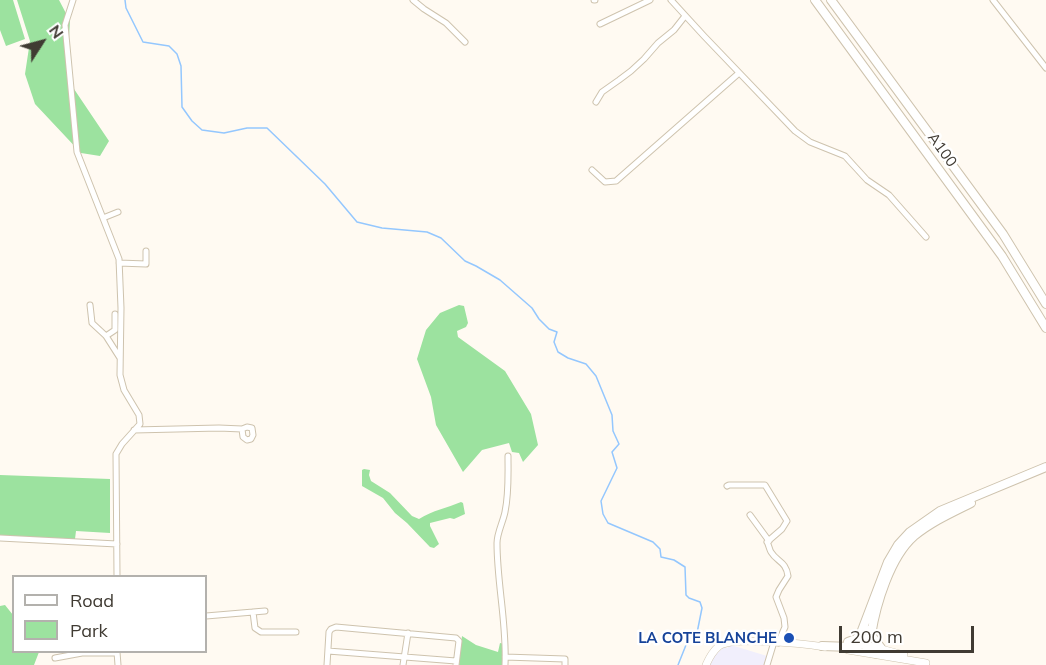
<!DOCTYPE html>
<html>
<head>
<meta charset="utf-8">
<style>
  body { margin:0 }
  #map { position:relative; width:1046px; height:665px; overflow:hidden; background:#fffaf2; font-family:Mulish,sans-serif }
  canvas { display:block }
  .legend { position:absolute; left:12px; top:575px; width:195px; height:78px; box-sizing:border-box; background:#fff; border:2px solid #b3b1ad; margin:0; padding:8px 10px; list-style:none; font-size:18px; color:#403b33 }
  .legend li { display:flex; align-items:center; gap:12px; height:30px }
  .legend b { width:30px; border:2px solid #b3b1ad }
  .north { position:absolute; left:12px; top:12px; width:60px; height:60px; -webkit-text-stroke:4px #fff; paint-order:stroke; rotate:54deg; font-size:16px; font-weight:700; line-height:24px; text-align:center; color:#403b33 }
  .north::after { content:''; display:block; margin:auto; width:21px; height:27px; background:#403b33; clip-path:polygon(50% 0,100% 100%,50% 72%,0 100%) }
  .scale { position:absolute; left:839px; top:626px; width:135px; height:27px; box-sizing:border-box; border:3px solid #403b33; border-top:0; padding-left:8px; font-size:18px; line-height:21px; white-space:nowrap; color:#403b33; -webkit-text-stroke:4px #fff; paint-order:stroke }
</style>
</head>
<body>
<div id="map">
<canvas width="1046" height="665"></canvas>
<ul class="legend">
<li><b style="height:8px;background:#fff"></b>Road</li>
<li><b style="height:16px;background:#9ce29f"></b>Park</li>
</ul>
<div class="north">N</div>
<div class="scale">200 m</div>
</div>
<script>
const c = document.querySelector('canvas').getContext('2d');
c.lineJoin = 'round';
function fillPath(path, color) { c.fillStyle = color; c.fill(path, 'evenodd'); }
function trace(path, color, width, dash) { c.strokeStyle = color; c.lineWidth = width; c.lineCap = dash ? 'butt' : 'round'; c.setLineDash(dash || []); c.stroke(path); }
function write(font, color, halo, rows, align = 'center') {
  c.font = font + ' Mulish,sans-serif'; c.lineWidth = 5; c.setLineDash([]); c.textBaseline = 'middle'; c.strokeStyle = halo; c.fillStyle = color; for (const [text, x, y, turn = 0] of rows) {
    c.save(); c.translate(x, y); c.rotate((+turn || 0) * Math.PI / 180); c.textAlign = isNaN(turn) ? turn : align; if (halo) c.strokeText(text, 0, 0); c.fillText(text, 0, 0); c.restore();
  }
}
fillPath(new Path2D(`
  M731 645 767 656 764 665H710L713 657 723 648H727Z`), '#f1effc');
fillPath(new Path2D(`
  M0 0H13L25 39 6 46 0 30Z
  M17 0H59L70 21 68 54 74 89 109 141 100 156 81 153 35 104 25 74 30 41Z
  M459 305 464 306 468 323 466 327 457 331 458 337 505 371 531 414 538 445 523 462 519 453 512 452 509 443 482 450 463 472 436 425 431 397 417 359 426 330 440 313Z
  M364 469 370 470 369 475 371 481 390 493 412 516 419 519C433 510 447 508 461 502L463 503 465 514 454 519 450 518 430 523V526L439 544 434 548 430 547 407 523 395 513 383 498 362 486V470Z
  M0 475 110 479V533L76 531 75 539 0 538Z
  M5 605 13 615 14 652H39L34 665H0V606Z
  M462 636 476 645 498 652 500 643 504 644V665H459Z`), '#9ce29f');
trace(new Path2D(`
  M125 0 126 8 143 42 169 46 177 54 181 66 182 107 192 121 202 130 224 133 247 128H267L325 184 357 222 382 228 427 232 441 238 465 261 476 266 500 280 532 308 539 319 549 329 557 332 554 342 558 352 568 358 586 364 596 376 612 415 613 431 619 444 612 452 617 468 601 501 603 514 608 523 653 542 660 549 661 557 674 560 685 567 686 595 689 598 700 602 702 608 697 633 688 640 678 665`), '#94c7fe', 1.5);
const minor = new Path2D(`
  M73 0 65 25 77 152 119 259 121 308 120 375 124 390 139 415 140 424 122 444 116 454 117 576
  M413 0 424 9 446 23 465 42
  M594 0H595
  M671 0 704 36 795 131 810 142 845 156 867 180 889 195 926 237
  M993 0 1046 68
  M600 24 650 0
  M596 102 602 92 619 80 631 71 644 59 658 43 674 30 685 16
  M592 170 605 182 616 181 739 73
  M103 218 118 212
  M119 263 146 264V251
  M90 305 92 323 106 336 120 358
  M106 336 115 330V314
  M247 427 252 428 253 435 251 439 247 440 243 437 242 429Z
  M134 430 219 428 242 429
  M727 486 729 485H765L787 521 782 529 767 542C768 543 770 551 771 552 777 562 786 561 788 576L779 590 776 597 784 618 785 627 778 643
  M750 515 769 541
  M0 538 117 544
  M253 612 255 628 261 632H296
  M206 616 265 611
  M328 651 456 661
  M117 652 118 665
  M505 657 565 659V665
  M55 658 82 653H117
  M327 665 329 632 331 629 336 627 456 638 459 641 456 665
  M403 665 408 633
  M505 665C507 624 497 584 497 543 497 533 503 522 505 512 509 493 508 474 508 456
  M767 665 774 642`);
const major = new Path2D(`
  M862 644 904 655
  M848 650 926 663
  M706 665C709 658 713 651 719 646 734 636 805 644 825 647`);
const highway = new Path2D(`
  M815 0 1002 256 1046 328
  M831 0 1003 234 1046 304
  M864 639V644L870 652 879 654
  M848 642 856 639 861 633 888 562 898 545 910 532 940 511 1046 467
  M822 646 852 647 864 644 869 637 871 629
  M881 648 871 635C876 604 890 557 914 536 931 522 951 513 971 503`);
trace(minor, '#cec3ae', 7);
trace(major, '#cec3ae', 8);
trace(highway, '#cec3ae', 10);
trace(minor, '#fff', 5);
trace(major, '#fff', 7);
trace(highway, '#fff', 8);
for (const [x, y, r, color] of [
  [789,638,6,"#1a4fb4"]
]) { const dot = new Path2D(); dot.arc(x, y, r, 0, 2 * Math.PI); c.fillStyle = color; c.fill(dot); trace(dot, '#fff', 2); }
write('15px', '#403b33', '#fff', [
  ["A100",942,150,54]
]);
write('bold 15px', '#164399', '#fff', [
  ["LA COTE BLANCHE",777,638]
], 'right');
</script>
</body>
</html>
